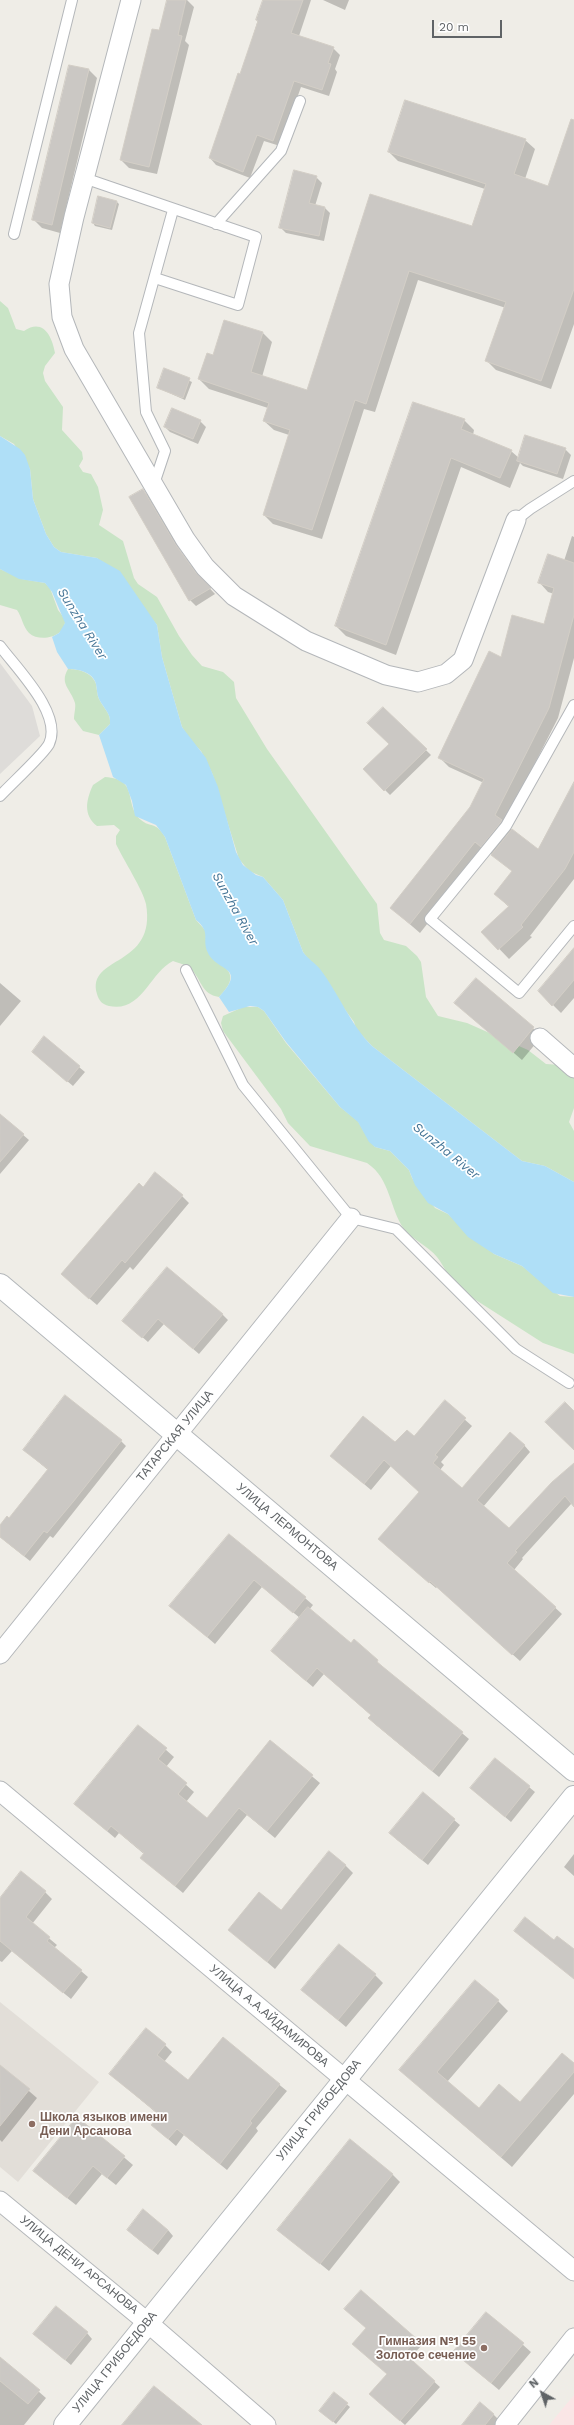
<!DOCTYPE html>
<html>
<head>
<meta charset="utf-8">
<style>
  body { margin:0 }
  #map { position:relative; width:574px; height:2425px; overflow:hidden; background:#efede7; font-family:"Work Sans",sans-serif }
  canvas { display:block }
  .north { position:absolute; left:522px; top:2373px; width:40px; height:40px; -webkit-text-stroke:3px #fff; paint-order:stroke; rotate:320deg; font-size:11px; font-weight:700; line-height:16px; text-align:center; color:#5f6366 }
  .north::after { content:''; display:block; margin:auto; width:14px; height:18px; background:#5f6366; clip-path:polygon(50% 0,100% 100%,50% 72%,0 100%) }
  .scale { position:absolute; left:432px; top:20px; width:70px; height:18px; box-sizing:border-box; border:2px solid #5f6366; border-top:0; padding-left:5px; font-size:12px; line-height:14px; white-space:nowrap; color:#5f6366; -webkit-text-stroke:3px #fff; paint-order:stroke }
</style>
</head>
<body>
<div id="map">
<canvas width="574" height="2425"></canvas>
<div class="north">N</div>
<div class="scale">20 m</div>
</div>
<script>
const c = document.querySelector('canvas').getContext('2d');
c.lineJoin = 'round';
function fillPath(path, color) { c.fillStyle = color; c.fill(path, 'evenodd'); }
function trace(path, color, width, dash) { c.strokeStyle = color; c.lineWidth = width; c.lineCap = dash ? 'butt' : 'round'; c.setLineDash(dash || []); c.stroke(path); }
function write(font, color, halo, rows, align = 'center') {
  c.font = font + ' "Work Sans",sans-serif'; c.lineWidth = 3.5; c.setLineDash([]); c.textBaseline = 'middle'; c.strokeStyle = halo; c.fillStyle = color; for (const [text, x, y, turn = 0] of rows) {
    c.save(); c.translate(x, y); c.rotate((+turn || 0) * Math.PI / 180); c.textAlign = isNaN(turn) ? turn : align; if (halo) c.strokeText(text, 0, 0); c.fillText(text, 0, 0); c.restore();
  }
}
fillPath(new Path2D(`
  M0 663 32 706 40 736 0 774Z`), '#dedcd9');
fillPath(new Path2D(`
  M0 2002 99 2082 18 2182 0 2167Z`), '#e2ded8');
fillPath(new Path2D(`
  M574 2395V2425H549Z`), '#fae6e6');
fillPath(new Path2D(`
  M0 301 8 308 16 329 24 331C43 318 52 336 55 353L45 366 43 373 45 381 63 407 62 430 82 452 83 459 79 466 83 472 91 474 98 487 103 510 99 525 123 541 134 578 138 584 157 597 179 636 192 655 202 666 223 672 234 682 236 698 267 749 377 904 380 933 384 940 406 946 417 956 421 962 426 997 438 1016 467 1023 528 1050 546 1064 574 1066V1108L569 1122 574 1131V1182L545 1166 522 1161 372 1046 356 1029 354 1022 303 952 283 900 263 877 249 871 239 859 212 773 201 751 190 740 182 727 162 657 157 625 97 558 61 552 54 547 46 534 33 499 30 469 14 444 0 436Z
  M0 569 22 579 45 583 50 588 58 610 65 619C67 637 40 643 29 633 23 627 22 617 17 610L0 605Z
  M68 669C78 669 92 672 96 684 97 689 97 695 99 699 104 709 111 713 110 724L99 735 83 731 74 719C74 714 76 707 75 703 71 689 59 684 68 669Z
  M105 777C140 779 123 804 141 820 150 828 156 821 165 837L196 920 206 931 213 959C234 971 236 979 219 997 201 994 202 980 191 969 187 965 178 963 173 961 150 972 142 1013 109 1006 102 1004 99 1001 97 994 86 955 157 968 146 904 143 890 123 859 116 844V836L120 830 114 825 97 826C83 815 86 800 93 785Z
  M243 1007H258L264 1011 286 1043 340 1107 358 1121 366 1135 375 1147 390 1151 409 1170 412 1178 435 1208 448 1214 494 1254 522 1266 560 1296 574 1297V1354L543 1343 457 1288C448 1278 445 1267 437 1257 428 1246 413 1240 404 1229 389 1208 391 1179 367 1163L310 1146 288 1123 281 1109 223 1031 221 1023 223 1016Z`), '#c9e4c6');
fillPath(new Path2D(`
  M0 436 20 449 25 455 30 469 33 499 46 534 54 547 61 552 97 558 120 571 157 625 162 657 182 727 206 758 218 787 236 852 243 865 256 875 263 877 283 900 303 952C308 959 315 963 320 969 339 994 350 1024 372 1046L522 1161 545 1166 574 1182V1297L553 1293 522 1266 494 1254 468 1237 448 1214 428 1203 415 1185 409 1170 390 1151 375 1147 369 1142 358 1122 340 1107 286 1042 264 1011 258 1007 250 1006 229 1012 219 997C248 966 217 972 208 953 201 939 212 933 196 920L165 837 156 825 135 816 132 801 126 785 113 777 99 735 110 724C111 713 104 709 99 699 97 695 97 689 96 684 93 672 78 669 68 669L57 652 52 637 59 633 65 623 52 592 45 583 19 579 0 569Z`), '#afdff7');
fillPath(new Path2D(`
  M168 0H187L194 7 185 41 189 45 157 174 129 168 121 160Z
  M264 0H311L299 36 333 48 340 55 335 69 337 72 329 96 301 87 280 146 264 141 250 178 216 165 210 158 241 75Z
  M323 0H349L345 10Z
  M89 70 97 78 60 233 42 228 34 220Z
  M525 140 535 149 525 179 548 187 574 156V324L551 389 496 370 487 361 506 308 418 280 375 412 364 409 322 539 273 524 264 515 289 435 274 430 264 421 268 408 209 389 199 379 214 356 262 332 272 342 262 377 308 392 371 195 473 227 485 189 398 161 389 152Z
  M316 177 322 183 315 206 325 208 330 213 324 241 286 233 280 227Z
  M116 201 119 204 112 230 95 226 93 223Z
  M165 370 192 382 185 400 158 388Z
  M464 420 474 430 473 435 511 451 519 458 565 449 571 455 563 479 523 466 520 463 510 488 461 467 396 655 346 636 336 626Z
  M200 421 206 427 198 444 170 432 165 427Z
  M143 490 148 496 181 552 202 580 215 594 196 606 190 600Z
  M572 536 574 537V658L558 718 504 824 538 850 574 784V879L530 936 532 937 509 959 483 932 509 907 495 894 513 872 492 854 485 851 420 933 391 908 471 807 484 783 449 767 439 757 501 658 545 625 554 594 548 592 539 582 564 561Z
  M383 708 431 755 390 795 364 769 390 745Z
  M574 950V998L561 1013 539 991Z
  M476 979 542 1036 522 1060 456 1003Z
  M0 983 21 1001 0 1026Z
  M33 1052 79 1067 85 1072 73 1086Z
  M0 1115 29 1140 0 1174Z
  M143 1188 182 1196 189 1203 133 1270 130 1267 97 1305 70 1282Z
  M222 1314 228 1320 199 1354 164 1324 148 1342 124 1321Z
  M445 1402 472 1426 441 1462 444 1465 440 1470 463 1489 524 1445 530 1452 483 1507 509 1529 574 1464V1505L572 1503 522 1558 523 1559 514 1570 562 1614 520 1661 437 1587 436 1588 386 1546 420 1492 391 1466 371 1490 338 1462 414 1438Z
  M121 1441 126 1446 53 1538 50 1536 30 1561 0 1537V1527L10 1519 48 1470 24 1450Z
  M229 1535 305 1598 313 1605 309 1610 351 1645 354 1640 384 1668 469 1739 439 1777 376 1725 369 1718 372 1716 324 1674 313 1687 279 1658 300 1618 262 1587 215 1644 171 1606Z
  M139 1726 174 1757 166 1767 194 1792 186 1802 207 1819 271 1742 320 1783 275 1838 247 1815 183 1893 141 1858 144 1854 119 1833 115 1838 75 1804Z
  M529 1787 535 1792 511 1822 471 1788Z
  M423 1794 460 1825 428 1865 396 1839Z
  M574 1854V1876L564 1867Z
  M345 1865 353 1873 275 1969 230 1930 281 1911Z
  M45 1892 52 1899 32 1924 57 1945 54 1948 88 1977 71 1999 12 1951 2 1962 0 1961V1899Z
  M375 1975 383 1983 346 2027 302 1990Z
  M498 2001 508 2011 447 2082 479 2109 520 2104 574 2064V2094L512 2167 400 2070Z
  M223 2039 287 2091 256 2128 258 2131 227 2170 184 2135 176 2146 160 2132 153 2125 160 2116 110 2074 165 2045 172 2052 164 2062 188 2081Z
  M0 2066 37 2098 2 2142 0 2140Z
  M78 2118 133 2165 116 2185 102 2174 76 2205 43 2179Z
  M392 2174 400 2182 329 2271 279 2230Z
  M168 2230 173 2236 158 2255 133 2235Z
  M487 2313 531 2352 499 2390 454 2352Z
  M87 2333 92 2339 71 2365 40 2339Z
  M417 2339 422 2345 409 2359 440 2387 405 2425 376 2399 388 2374 353 2344Z
  M0 2358 46 2398 24 2425H0Z
  M334 2394 350 2407 336 2424 323 2413Z
  M493 2414 499 2420 495 2425H463Z`), '#0003');
const building = new Path2D(`
  M167 0H186L178 35 182 36 149 167 120 160 152 29 159 30Z
  M263 0H303L291 33 334 47 328 63 331 64 322 90 294 81 273 141 257 135 243 172 209 158 238 73 240 74 258 21 256 20Z
  M69 65 89 69 52 225 32 220Z
  M405 100 526 139 514 174 548 186 571 119 574 120V289L541 381 485 361 506 302 409 271 366 404 355 400 312 530 263 515 290 430 263 421 269 403 198 379 207 353 213 355 224 320 263 332 251 372 307 390 370 194 472 226 486 184 388 152Z
  M294 170 317 176 309 203 325 207 319 236 279 228Z
  M98 196 117 201 110 228 92 223Z
  M164 368 190 378 183 398 157 388Z
  M413 402 465 419 461 429 512 450 500 478 451 458 386 645 335 626Z
  M172 408 201 420 193 439 164 427Z
  M525 435 566 448 557 474 517 461Z
  M143 489 176 545 196 573 211 588 189 601 129 497Z
  M548 554 574 563V615L549 708 495 815 502 820 501 822 481 847 475 842 410 924 390 908 470 807 484 779 438 758 489 651 501 657 512 615 544 624 554 588 538 583Z
  M383 707 427 749 384 791 363 769 389 744 367 723Z
  M574 782V852L565 869 521 925 523 927 498 950 481 932 509 906 494 894 512 871 491 855 512 829 538 849Z
  M574 948V980L552 1006 538 991Z
  M476 978 534 1027 513 1053 454 1003Z
  M44 1036 80 1066 67 1082 32 1052Z
  M0 1114 24 1134 0 1162Z
  M155 1172 183 1195 125 1263 122 1260 89 1299 61 1274 139 1183 143 1187Z
  M167 1267 223 1314 193 1349 158 1319 142 1338 122 1321Z
  M65 1395 122 1440 73 1502 47 1533 44 1531 24 1556 0 1537V1525L7 1516 9 1518 48 1469 23 1450Z
  M445 1400 466 1418 435 1455 438 1457 433 1463 462 1488 510 1432 525 1445 477 1500 509 1528 552 1482 574 1463V1507L565 1496 515 1551 517 1552 507 1563 556 1607 512 1655 430 1581 429 1583 378 1539 419 1492 384 1460 364 1484 330 1456 363 1416 395 1442 407 1430 414 1436Z
  M565 1402 574 1411V1450L545 1422Z
  M229 1534 306 1597 293 1613 254 1580 207 1637 169 1606Z
  M308 1607 351 1643 354 1639 378 1660 377 1662 463 1732 432 1771 368 1718 371 1715 317 1668 306 1681 271 1651Z
  M138 1725 167 1748 158 1759 187 1783 178 1794 207 1818 270 1740 313 1775 267 1831 239 1808 175 1886 140 1858 144 1853 111 1826 107 1831 74 1804Z
  M495 1758 530 1786 505 1817 470 1788Z
  M423 1792 455 1819 422 1860 389 1833Z
  M329 1851 346 1865 267 1962 228 1930 259 1892 281 1910Z
  M21 1871 46 1891 26 1917 50 1937 47 1941 82 1970 63 1993 0 1941V1898Z
  M525 1917 554 1940 557 1936 574 1949V1979L514 1931Z
  M339 1944 376 1974 338 2020 301 1990Z
  M475 1980 499 2000 437 2072 479 2108 499 2084 520 2102 562 2053 574 2063V2072L501 2157 399 2070Z
  M146 2028 166 2044 157 2055 188 2080 223 2037 280 2084 250 2121 252 2123 220 2164 177 2129 168 2139 151 2125 160 2115 109 2074Z
  M0 2065 30 2089 0 2126Z
  M77 2117 125 2156 107 2178 93 2166 67 2198 33 2171Z
  M350 2139 393 2174 320 2264 277 2230Z
  M143 2209 168 2230 152 2250 127 2230Z
  M361 2290 417 2339 404 2353 435 2381 400 2421 369 2394 387 2374 352 2344 366 2328 344 2309Z
  M56 2306 88 2332 65 2360 33 2334Z
  M486 2312 524 2343 491 2383 453 2352Z
  M0 2357 40 2390 28 2404 0 2381Z
  M154 2386 202 2425H122Z
  M334 2392 348 2403 333 2422 319 2411Z
  M480 2402 494 2414 485 2425H462Z`);
fillPath(building, '#cbc8c4');
trace(building, '#d3cec6', 1);
const lane = new Path2D(`
  M84 178 256 237 238 305 155 278
  M216 224 281 151 300 101
  M14 234 72 0
  M154 484 165 451 146 412 139 333 173 210
  M516 520 530 509 574 481
  M0 646C17 669 63 714 49 744 44 754 10 785 0 796
  M574 705 506 826 430 919 519 993 574 926
  M186 970 243 1085 351 1218 396 1229 516 1349 569 1383`);
const street = new Path2D(`
  M131 0 74 217 59 284 62 317 74 349 185 539 205 567 234 596 306 641 386 675 418 682 446 674 463 660 516 520
  M540 1038 574 1068
  M0 1654 351 1218
  M0 1791 574 2271
  M0 2201 147 2322 266 2425
  M505 2425 574 2338`);
const secondary = new Path2D(`
  M0 1285 574 1770
  M65 2425 574 1797`);
trace(lane, '#b4b7ba', 12);
trace(street, '#b4b7ba', 21);
trace(secondary, '#b3b7ba', 24);
trace(lane, '#fff', 10);
trace(street, '#fff', 19);
trace(secondary, '#fff', 22);
for (const [x, y, r, color] of [
  [32,2124,4,"#8d6e63"],
  [484,2348,4,"#8d6e63"]
]) { const dot = new Path2D(); dot.arc(x, y, r, 0, 2 * Math.PI); c.fillStyle = color; c.fill(dot); trace(dot, '#fff', 1.5); }
write('12px', '#5f6366', '#fff', [
  ["ТАТАРСКАЯ УЛИЦА",175,1436,-51],
  ["УЛИЦА ЛЕРМОНТОВА",287,1527,40],
  ["УЛИЦА А.А.АЙДАМИРОВА",269,2016,40],
  ["УЛИЦА ГРИБОЕДОВА",319,2110,-51],
  ["УЛИЦА ДЕНИ АРСАНОВА",79,2265,39],
  ["УЛИЦА ГРИБОЕДОВА",115,2362,-51]
]);
write('bold 12px', '#785e54', '#fff', [
  ["Школа языков имени",40,2117],
  ["Дени Арсанова",40,2131],
  ["Гимназия №1 55",476,2341,"right"],
  ["Золотое сечение",476,2355,"right"]
], 'left');
write('italic 13px', '#467697', '#fff', [
  ["Sunzha River",82,624,58],
  ["Sunzha River",235,909,61],
  ["Sunzha River",446,1151,39]
]);
</script>
</body>
</html>
